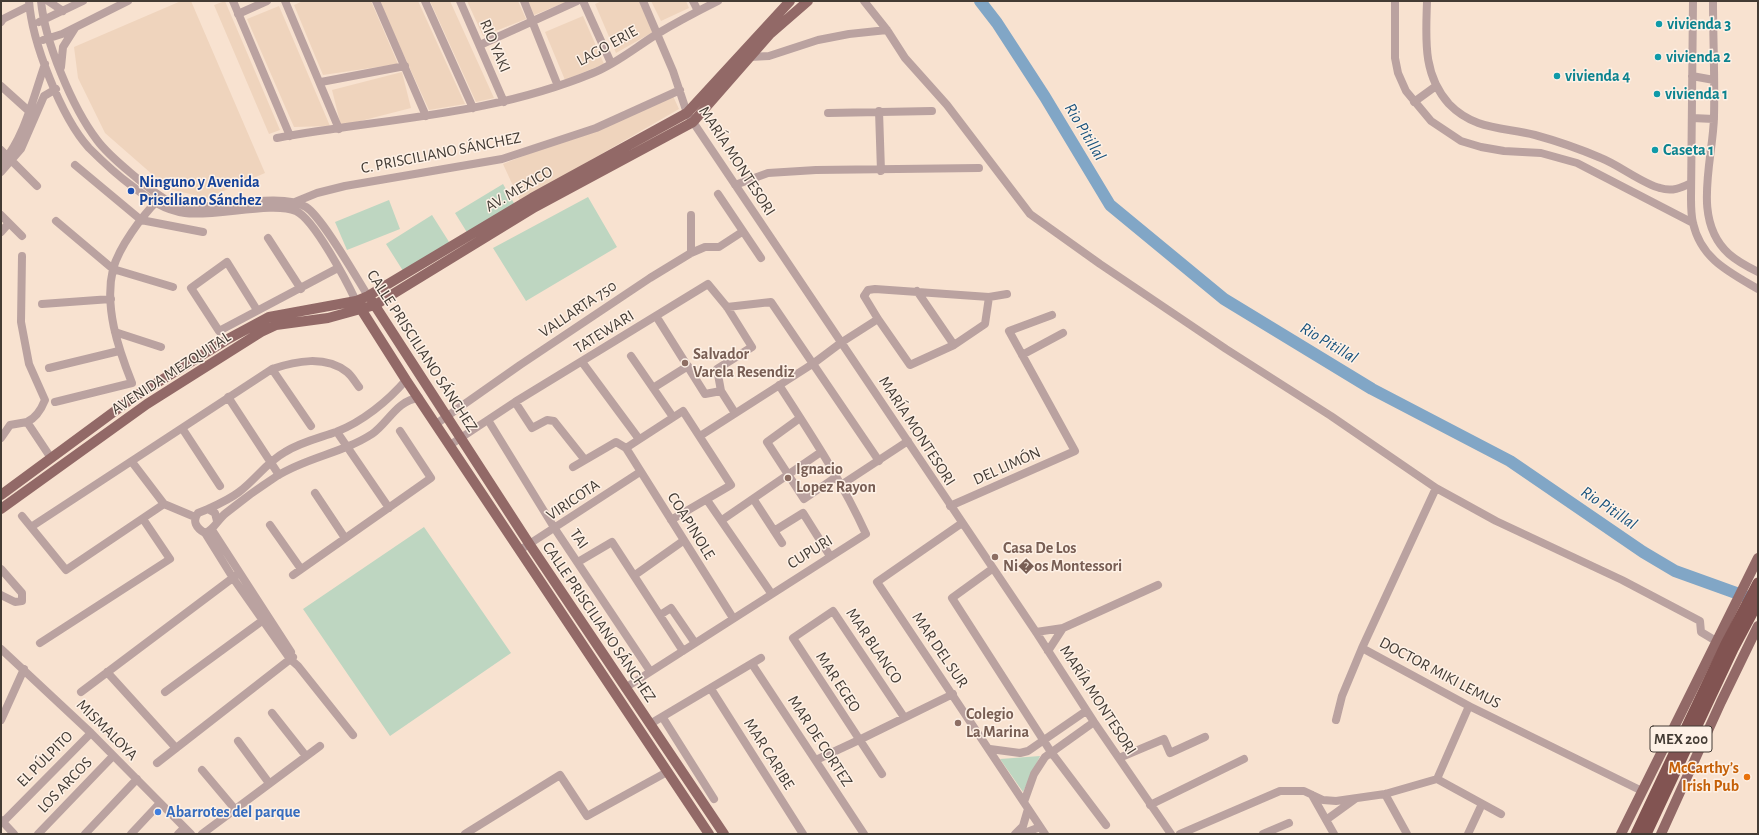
<!DOCTYPE html>
<html>
<head>
<meta charset="utf-8">
<style>
  body { margin:0 }
  #map { position:relative; width:1759px; height:835px; overflow:hidden; background:#f8e2d0; font-family:"Alegreya Sans",sans-serif }
  canvas { display:block }
  .frame { position:absolute; inset:0; border:2px solid #433b34; pointer-events:none }
</style>
</head>
<body>
<div id="map">
<canvas width="1759" height="835"></canvas>
<div class="frame"></div>
</div>
<script>
const c = document.querySelector('canvas').getContext('2d');
c.lineJoin = 'round';
function fillPath(path, color) { c.fillStyle = color; c.fill(path, 'evenodd'); }
function trace(path, color, width, dash) { c.strokeStyle = color; c.lineWidth = width; c.lineCap = dash ? 'butt' : 'round'; c.setLineDash(dash || []); c.stroke(path); }
function write(font, color, halo, rows, align = 'center') {
  c.font = font + ' "Alegreya Sans",sans-serif'; c.lineWidth = 3; c.setLineDash([]); c.textBaseline = 'middle'; c.strokeStyle = halo; c.fillStyle = color; for (const [text, x, y, turn = 0] of rows) {
    c.save(); c.translate(x, y); c.rotate((+turn || 0) * Math.PI / 180); c.textAlign = isNaN(turn) ? turn : align; if (halo) c.strokeText(text, 0, 0); c.fillText(text, 0, 0); c.restore();
  }
}
fillPath(new Path2D(`
  M181 1H191L265 173 207 198 169 189 105 133 78 78 74 47Z
  M225 1 280 130 269 134 214 5Z
  M303 1H371L398 64 323 75 294 5Z
  M379 1H418L465 104 429 110Z
  M430 1H450L494 98 476 102Z
  M467 1H518L526 19 483 36Z
  M528 1H569L534 15Z
  M602 1H639L653 32 616 53 595 4Z
  M651 1H686L689 8 661 21Z
  M279 6 330 126 294 127 247 19Z
  M583 16 604 64 565 80 545 32Z
  M402 72 411 108 341 126 332 90Z
  M673 96 679 109 520 201 503 164Z`), '#efd4bd');
fillPath(new Path2D(`
  M503 184 515 205 468 234 455 213Z
  M588 197 617 247 526 301 493 248Z
  M389 200 400 229 347 250 335 222Z
  M432 215 451 245 405 274 386 244Z
  M424 527 511 653 390 736 303 609Z
  M1040 756 1023 792 1000 759Z`), '#bed6c1');
trace(new Path2D(`
  M980 1 997 23 1045 97 1110 205 1224 299 1372 389 1510 461 1643 552 1675 571 1750 598`), '#81a6c6', 12);
trace(new Path2D(`
  M29 1C32 42 61 117 89 148 102 161 117 175 132 186 149 199 163 210 185 213 215 217 273 201 296 211 314 219 347 282 356 301
  M41 1C45 42 72 107 97 140 108 155 125 168 139 180 155 193 170 206 192 207 222 208 282 192 306 207 322 217 356 277 368 296
  M48 1 63 11
  M233 1 290 136
  M285 1 339 129
  M376 1 426 116
  M425 1 473 108
  M460 1 504 102
  M524 1 558 86
  M583 1 611 63
  M643 1 673 71 687 113 693 122 1036 632 1094 722 1171 834
  M693 1 698 11
  M864 1 887 30 905 58 947 105 1030 214 1100 264 1226 349 1331 416 1436 488 1496 521 1622 580 1700 621 1701 632 1716 641
  M1395 1V58L1398 73 1406 91 1431 121 1461 141 1481 147 1504 151 1541 153 1577 163 1693 223
  M1427 1C1426 38 1422 74 1449 104 1474 130 1503 127 1535 135 1557 141 1580 149 1601 158 1619 165 1643 184 1660 188 1672 192 1681 188 1691 183
  M1693 1 1691 198C1691 206 1691 215 1693 223 1701 259 1729 272 1758 289
  M1713 1C1713 40 1715 78 1714 117 1713 161 1691 220 1729 254 1738 262 1748 267 1758 272
  M238 14 267 1
  M1 22 3 19 29 6
  M39 22 83 1
  M43 40 62 34 128 1
  M480 45 577 1
  M750 57 769 56 818 40 849 34 887 30
  M61 67 63 47 75 28
  M1692 76 1714 80
  M321 82 405 66
  M1 86 31 113
  M1414 102 1436 86
  M879 111 881 171
  M828 113 932 111
  M1692 118 1714 119
  M277 138C385 118 489 116 593 73 616 64 636 47 657 34 677 22 698 11 718 1
  M1 150 37 186
  M1 164C24 140 34 95 45 64
  M75 165 141 220 203 232
  M1 172 21 149 44 96 56 89
  M735 185 768 173 816 170 979 168
  M718 194 761 258
  M295 202 317 193 345 186 502 159 596 128 680 90
  M1 215 22 236
  M691 215V253
  M56 221 113 269 173 287
  M1 232 9 223
  M268 238 301 289
  M22 256 21 322 29 364 45 400C41 410 36 418 27 422L51 458
  M917 291 954 345
  M989 297 985 324 954 345 910 365 878 319 864 296 868 290 875 289 989 297 1007 294
  M42 304 111 299
  M727 307 771 302 879 461
  M257 310 227 262 191 288 219 331 338 268
  M656 316 705 394 721 391 735 413
  M115 332 161 347
  M1022 355 1063 333
  M631 356 673 417
  M582 362 639 439
  M49 368 119 351
  M272 369 311 426
  M653 388 688 366
  M228 397 279 475
  M55 402 132 383C118 348 104 307 113 269 119 247 142 216 158 200
  M515 402 532 428 547 420 554 421 585 460
  M800 418 767 442 804 499 836 477
  M488 420 555 529 650 671
  M436 424 520 365 650 278 691 253 705 247H719L742 232
  M182 428 220 486
  M337 432 389 508
  M700 436 814 363 842 342 878 319
  M1 438 10 425 27 422
  M450 445 515 402 708 284 727 307 752 347 717 369 721 391
  M626 448 683 411 731 485 671 520
  M626 448 733 618
  M132 462 164 504
  M573 467 616 442 626 448
  M841 485 908 441
  M1436 488 1362 648 1469 706 1642 791
  M315 493 345 538
  M707 500 771 593
  M754 500 782 543
  M950 506 1075 451 1009 331 1052 315
  M208 509C219 504 230 499 239 492 256 479 267 462 285 452 301 442 319 438 336 432 362 422 388 401 406 380
  M22 516 66 570 164 504 195 517
  M722 520 821 452
  M217 521 215 513 208 509 198 513C192 521 196 528 205 533 215 529 217 520 226 513 242 500 260 487 277 476 307 457 343 453 372 434 388 423 397 400 419 398
  M962 523 877 582 1045 834
  M270 525 301 569
  M31 527 272 369C296 361 325 355 347 372 352 376 355 382 359 387
  M212 530 291 652
  M774 531 803 513 830 556
  M205 533 233 578 290 659 298 666 353 735
  M520 550 640 472
  M578 562 612 542 683 651
  M1 569 22 593V601L15 602 1 595
  M992 569 952 598 1051 752 1106 825
  M293 575 431 478 400 431
  M635 575 683 541
  M660 615 671 608 695 643
  M1036 632 1063 628 1158 585
  M40 643 170 559 143 519
  M1 649 91 733 191 834
  M1048 651 1063 628
  M752 664 864 834
  M107 672 176 748
  M625 688 866 534C842 481 810 433 779 385
  M711 689 803 834
  M81 692 238 574
  M165 692 266 618
  M272 713 306 756
  M663 718 714 799
  M1 720 24 669
  M1336 720 1342 696 1362 648
  M650 724 761 658
  M238 741 269 783
  M990 749 1020 753 1028 751 1086 711
  M1119 758 1164 739 1170 753 1205 737
  M816 760 859 740 953 694
  M157 763 293 657
  M202 770 234 808
  M882 774 793 638 833 611 904 717
  M1437 779 1501 814
  M1385 794 1407 834
  M1312 795 1334 834
  M1024 802 1034 774 1045 757 1094 722
  M1150 805 1244 759
  M1 820 14 834
  M1326 820 1355 799
  M3 822 91 733
  M38 834 113 756
  M85 834 137 779
  M131 834 160 803
  M178 834 184 828
  M202 834 320 746
  M465 834 560 775 587 816 667 772
  M1015 834 1023 826 1028 809
  M1022 834 1040 827
  M1180 834 1280 791H1304L1323 800 1336 801 1385 794 1437 779 1469 706
  M1263 834 1289 823
  M1468 834 1482 804`), '#baa2a0', 8);
trace(new Path2D(`
  M372 301 530 545 724 834
  M359 306 406 380 709 834
  M1 495 134 397 228 339 269 317 356 301 368 296 532 198 687 113 790 1
  M1 509 147 404 261 332 276 325 328 318 375 305 535 207 693 122 770 34 808 1
  M1621 834 1758 558
  M1661 834 1721 702 1758 626`), '#926967', 10);
trace(new Path2D(`
  M1636 834 1726 644 1758 583
  M1646 834 1733 649 1758 602`), '#825452', 11);
for (const [x, y, r, color] of [
  [1659,24,4,"#0f9aa8"],
  [1658,57,4,"#0f9aa8"],
  [1557,76,4,"#0f9aa8"],
  [1657,94,4,"#0f9aa8"],
  [1655,150,4,"#0f9aa8"],
  [131,191,4,"#1a4fb4"],
  [685,363,4,"#8d6e63"],
  [788,478,4,"#8d6e63"],
  [995,557,4,"#8d6e63"],
  [958,723,4,"#8d6e63"],
  [1747,777,4,"#e8710a"],
  [158,812,4,"#3f7fe0"]
]) { const dot = new Path2D(); dot.arc(x, y, r, 0, 2 * Math.PI); c.fillStyle = color; c.fill(dot); trace(dot, '#fef1e6', 1.5); }
for (const [x, y, w] of [
  [1681,739,62]
]) { const box = new Path2D(); box.roundRect(x - w / 2, y - 13, w, 26, 3); c.fillStyle = '#fef1e6'; c.fill(box); trace(box, '#433b34', 1); }
write('bold 15px', '#433b34', null, [
  ["MEX 200",1681,739]
]);
write('bold 16px', '#0d838f', '#fef1e6', [
  ["vivienda 3",1667,24],
  ["vivienda 2",1666,57],
  ["vivienda 4",1565,76],
  ["vivienda 1",1665,94],
  ["Caseta 1",1663,150]
], 'left');
write('16px', '#433b34', '#fef1e6', [
  ["RIO YAKI",495,46,67],
  ["LAGO ERIE",607,46,-29],
  ["C. PRISCILIANO SÁNCHEZ",441,153,-11],
  ["MARÍA MONTESORI",737,161,57],
  ["AV. MEXICO",519,189,-30],
  ["VALLARTA 750",578,309,-34],
  ["TATEWARI",604,332,-32],
  ["CALLE PRISCILIANO SÁNCHEZ",422,351,57],
  ["AVENIDA MEZQUITAL",171,373,-33],
  ["MARÍA MONTESORI",917,431,57],
  ["DEL LIMÓN",1007,466,-24],
  ["VIRICOTA",573,500,-34],
  ["COAPINOLE",691,526,58],
  ["TAI",579,539,56],
  ["CUPURI",810,552,-32],
  ["CALLE PRISCILIANO SÁNCHEZ",599,622,56],
  ["MAR BLANCO",874,646,56],
  ["MAR DEL SUR",940,650,56],
  ["DOCTOR MIKI LEMUS",1440,673,28],
  ["MAR EGEO",838,682,57],
  ["MARÍA MONTESORI",1098,700,57],
  ["MISMALOYA",107,730,45],
  ["MAR DE CORTEZ",820,741,57],
  ["MAR CARIBE",769,754,58],
  ["EL PÚLPITO",45,759,-45],
  ["LOS ARCOS",65,785,-46]
]);
write('bold 16px', '#164399', '#fef1e6', [
  ["Ninguno y Avenida",139,182],
  ["Prisciliano Sánchez",139,200]
], 'left');
write('bold 16px', '#785e54', '#fef1e6', [
  ["Salvador",693,354],
  ["Varela Resendiz",693,372],
  ["Ignacio",796,469],
  ["Lopez Rayon",796,487],
  ["Casa De Los",1003,548],
  ["Ni�os Montessori",1003,566],
  ["Colegio",966,714],
  ["La Marina",966,732]
], 'left');
write('bold 16px', '#c56008', '#fef1e6', [
  ["McCarthy’s",1739,768],
  ["Irish Pub",1739,786]
], 'right');
write('bold 16px', '#366cbe', '#fef1e6', [
  ["Abarrotes del parque",166,812]
], 'left');
write('italic 17px', '#16517c', '#fef1e6', [
  ["Rio Pitillal",1085,132,59],
  ["Rio Pitillal",1329,343,31],
  ["Rio Pitillal",1609,508,34]
]);
</script>
</body>
</html>
